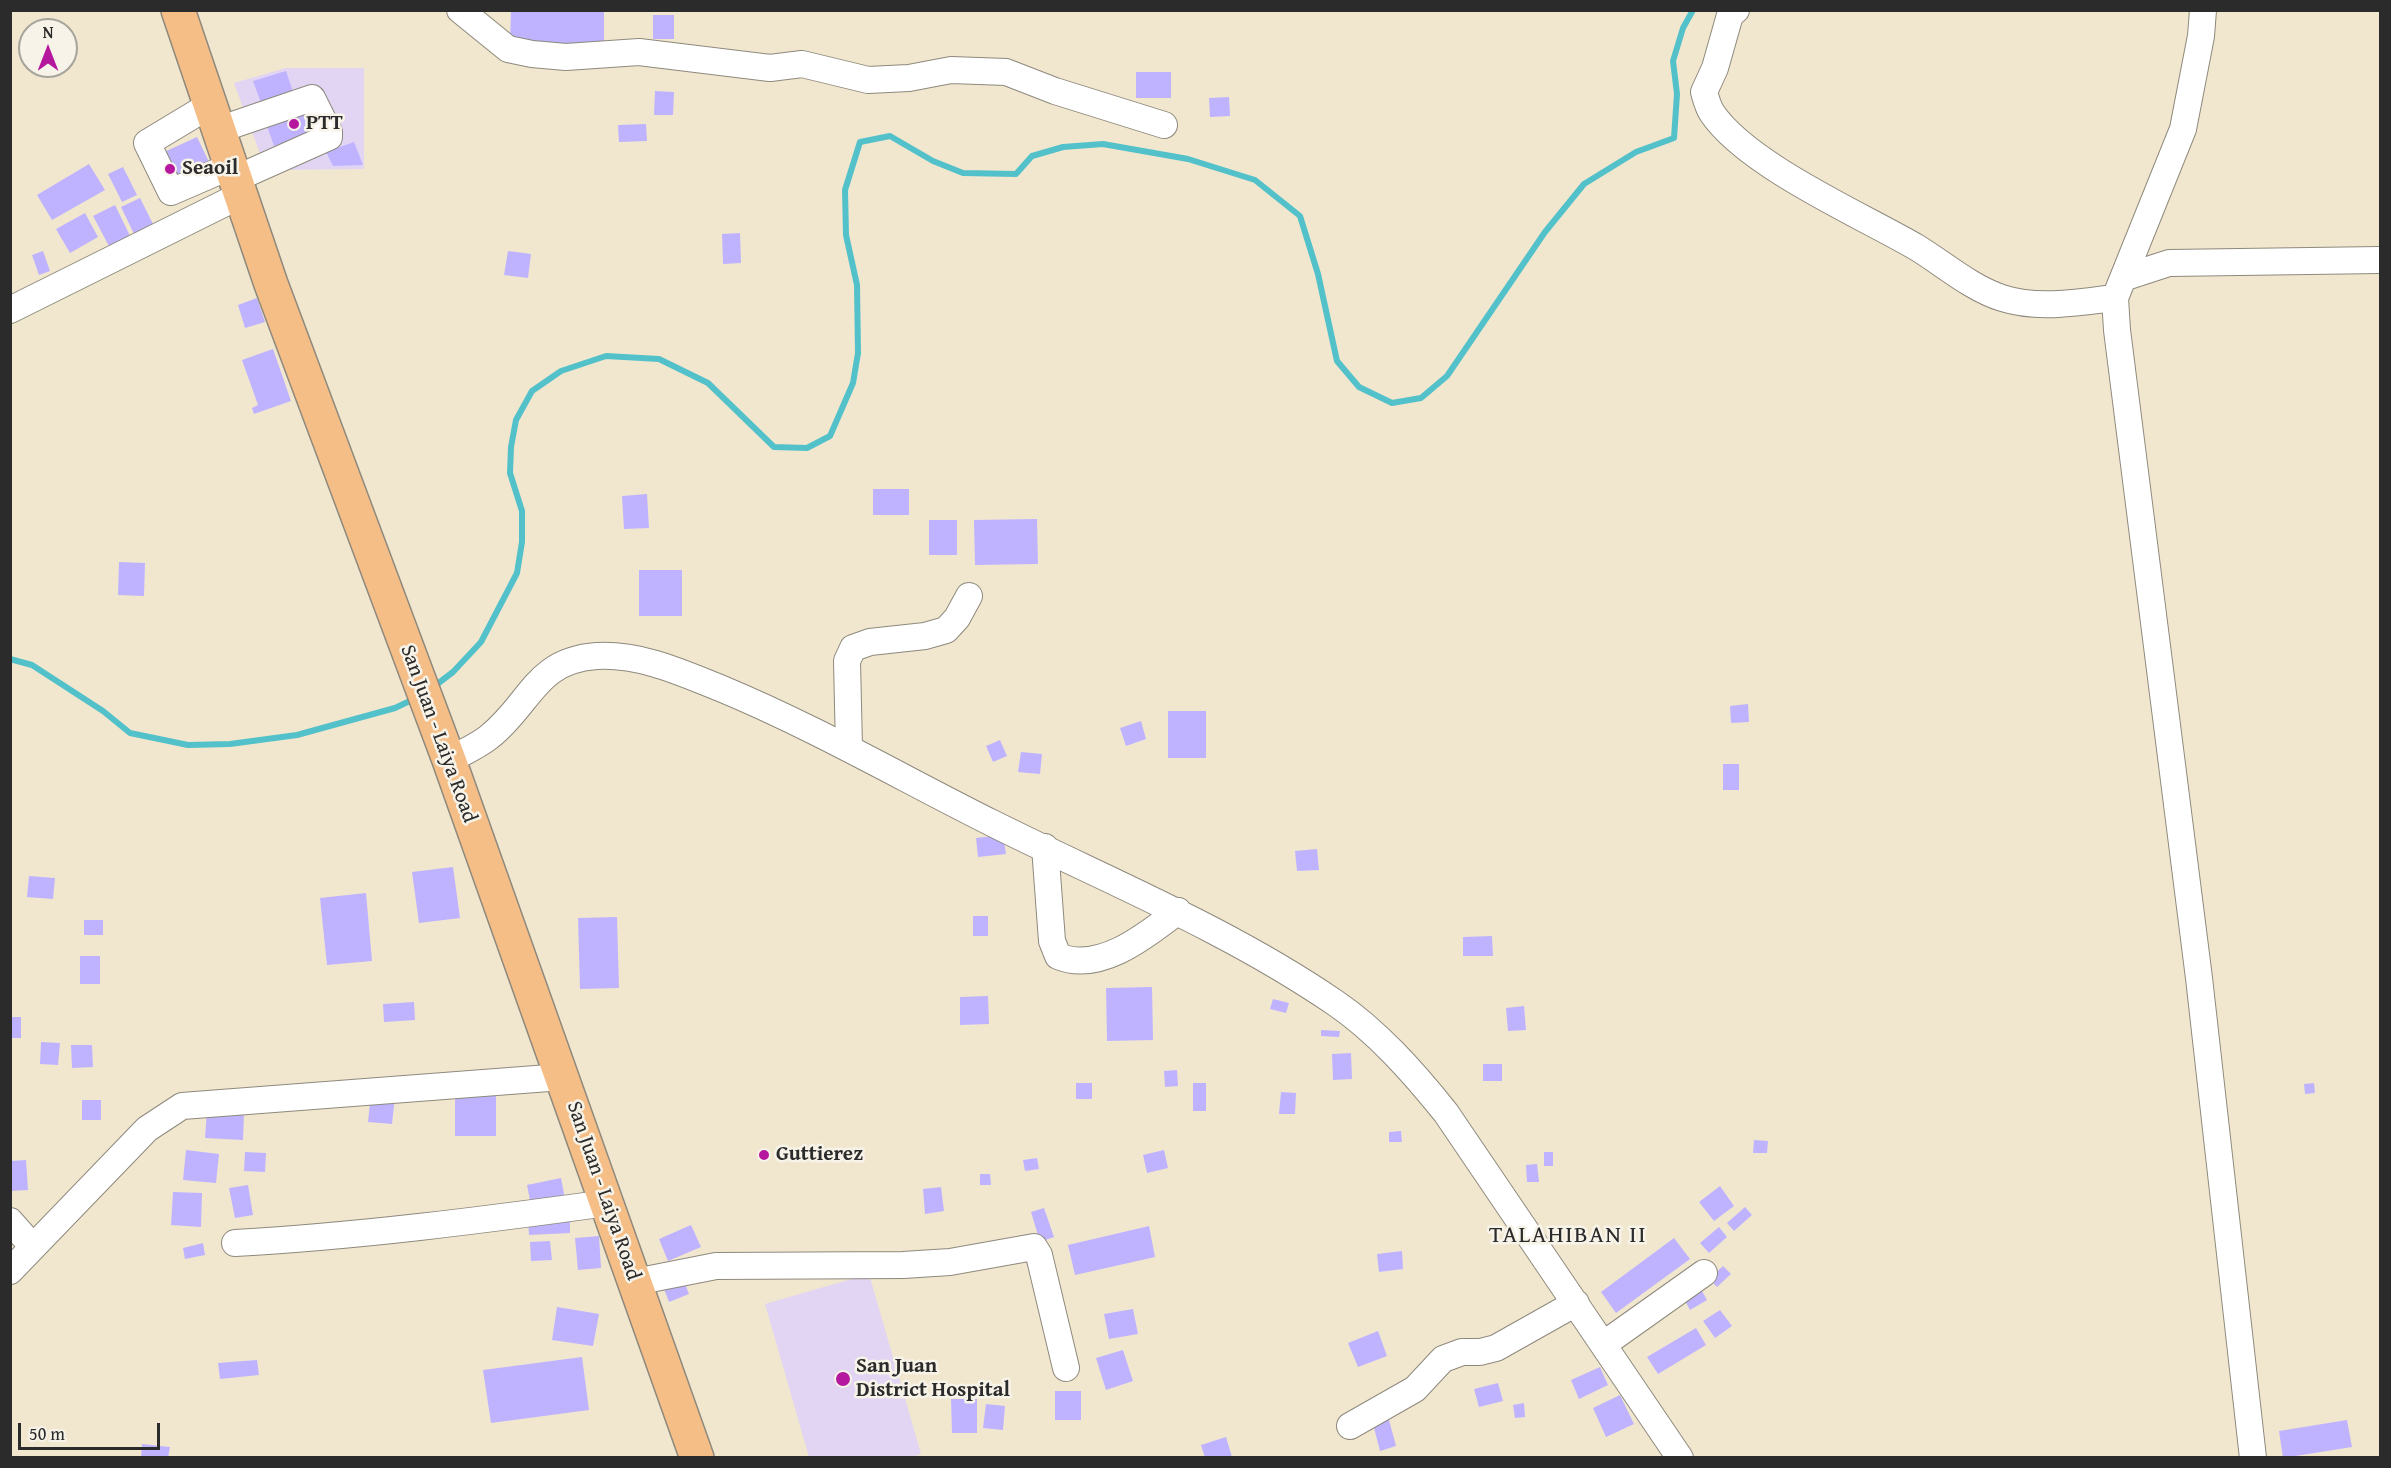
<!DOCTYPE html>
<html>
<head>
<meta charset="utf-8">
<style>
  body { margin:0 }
  #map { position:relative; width:2391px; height:1468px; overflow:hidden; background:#f1e7cf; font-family:"Gentium Book Plus",serif }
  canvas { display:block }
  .frame { position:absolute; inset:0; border:12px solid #2b2b2b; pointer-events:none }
  .north { position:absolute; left:18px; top:18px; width:60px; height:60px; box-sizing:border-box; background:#f7f3e8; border:2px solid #a5a39c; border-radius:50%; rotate:0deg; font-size:16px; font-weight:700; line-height:24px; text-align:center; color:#2b2b2b }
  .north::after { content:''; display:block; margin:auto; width:21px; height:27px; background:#b5179e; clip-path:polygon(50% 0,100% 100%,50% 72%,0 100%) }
  .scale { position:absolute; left:18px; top:1423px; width:142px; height:27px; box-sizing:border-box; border:3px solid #2b2b2b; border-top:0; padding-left:8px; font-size:18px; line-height:21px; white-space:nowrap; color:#2b2b2b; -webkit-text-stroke:4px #f7f3e8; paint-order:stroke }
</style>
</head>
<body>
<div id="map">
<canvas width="2391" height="1468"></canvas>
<div class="frame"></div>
<div class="north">N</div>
<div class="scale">50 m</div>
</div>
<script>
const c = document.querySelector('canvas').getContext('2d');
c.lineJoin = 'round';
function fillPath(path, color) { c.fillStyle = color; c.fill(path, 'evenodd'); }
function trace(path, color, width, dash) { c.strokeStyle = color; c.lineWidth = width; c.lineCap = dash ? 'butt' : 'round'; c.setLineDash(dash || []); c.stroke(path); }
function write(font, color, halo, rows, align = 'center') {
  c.font = font + ' "Gentium Book Plus",serif'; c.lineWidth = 5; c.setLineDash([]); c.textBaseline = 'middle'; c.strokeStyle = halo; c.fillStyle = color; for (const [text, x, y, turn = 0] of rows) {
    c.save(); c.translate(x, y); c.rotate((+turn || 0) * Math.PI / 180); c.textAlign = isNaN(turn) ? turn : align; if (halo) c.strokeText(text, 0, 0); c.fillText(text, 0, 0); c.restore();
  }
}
fillPath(new Path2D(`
  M286 68H364V169L266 170 234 83Z
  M869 1274 921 1454 909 1458 809 1457 765 1304Z`), '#e2d4f3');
trace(new Path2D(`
  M10 659 32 665 103 711 130 733 188 745 230 744 297 735 395 708 416 698
  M432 688 453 672 481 642 517 573 522 542V511L510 473 511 447 516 420 532 391 561 371 606 356 659 359 708 383 774 447 807 448 830 436 853 383 858 353 857 285 846 235 845 190 860 142 890 136 933 161 963 173 1016 174 1032 156 1063 147 1103 144 1188 159 1255 180 1300 216 1318 274 1337 361 1359 387 1392 403 1421 398 1447 376 1545 232 1584 184 1636 152 1674 138 1677 94 1673 61 1683 28 1693 10`), '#53c1c9', 6);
fillPath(new Path2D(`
  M511 10H604V46L510 44Z
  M653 15H674V39H653Z
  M286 71 293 92 261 103 253 81Z
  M1136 72H1171V98H1136Z
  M655 91 674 92 673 115H654Z
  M1229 97 1230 116 1210 117 1209 98Z
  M314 103 324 128 274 146 265 120Z
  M646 124 647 141 619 142 618 125Z
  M197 137 209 162 174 179 162 153Z
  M354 142 363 165 333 166 326 152Z
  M89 164 105 190 52 220 37 195Z
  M123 167 137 195 122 202 108 174Z
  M140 198 154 226 135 236 121 207Z
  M115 205 132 240 111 250 93 216Z
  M85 213 98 237 70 253 56 229Z
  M740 233 741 263 723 264 722 234Z
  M43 251 50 271 39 275 32 255Z
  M508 251 531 254 528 278 504 275Z
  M257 298 265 322 245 328 238 305Z
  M273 349 291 401 254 414 252 408 258 405 242 360Z
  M873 489H909V515H873Z
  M647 494 649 528 624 529 622 496Z
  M1037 519 1038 564 975 565 974 520Z
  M929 520H957V555H929Z
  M119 562 145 563 144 596 118 595Z
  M639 570H682V616H639Z
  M1748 704 1749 722 1731 723 1730 706Z
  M1168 711H1206V758H1168Z
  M1141 721 1146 739 1126 746 1120 728Z
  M1000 740 1007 756 993 762 986 746Z
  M1021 752 1042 754 1040 774 1018 772Z
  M1723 764H1739V790H1723Z
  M1003 835 1006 854 978 857 976 838Z
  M1317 849 1319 870 1297 871 1295 851Z
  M453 867 460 918 419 923 412 872Z
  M29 876 55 878 53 899 27 897Z
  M366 893 372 961 327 965 320 898Z
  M973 916H988V936H973Z
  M617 917 619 988 580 989 578 918Z
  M84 920H103V935H84Z
  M1492 936 1493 956H1463V937Z
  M80 956H100V984H80Z
  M1152 987 1153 1040 1107 1041 1106 988Z
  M988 996 989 1024 960 1025V997Z
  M1273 999 1289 1003 1286 1013 1270 1009Z
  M414 1002 415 1020 384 1022 383 1004Z
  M1524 1006 1526 1030 1508 1031 1506 1008Z
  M10 1017H21V1038H10Z
  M1321 1030 1340 1031 1339 1037 1321 1036Z
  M41 1042 60 1043 58 1065 40 1064Z
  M71 1045H92L93 1067 72 1068Z
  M1351 1053 1352 1079 1333 1080 1332 1054Z
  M1483 1064H1502V1081H1483Z
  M1177 1070 1178 1086 1165 1087 1164 1071Z
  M1076 1083H1092V1099H1076Z
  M1193 1083H1206V1111H1193Z
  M2314 1083 2315 1093 2305 1094 2304 1084Z
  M1281 1092 1296 1093 1295 1114H1279Z
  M371 1093 395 1096 392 1124 368 1122Z
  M455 1094H496V1136H455Z
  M82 1100H101V1120H82Z
  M207 1111 244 1113 243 1140 205 1138Z
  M1401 1131 1402 1142H1389V1132Z
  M1754 1140 1768 1141 1767 1153H1753Z
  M186 1150 219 1154 216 1183 183 1180Z
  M1164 1150 1168 1168 1147 1173 1143 1155Z
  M245 1152 266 1153 265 1172 244 1171Z
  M1544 1152H1553V1166H1544Z
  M1037 1158 1039 1169 1025 1171 1023 1160Z
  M26 1160 28 1190 10 1191V1161Z
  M1537 1164 1539 1182H1527L1526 1165Z
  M980 1174H990L991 1185H980Z
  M561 1178 565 1199 531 1205 527 1185Z
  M248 1185 253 1215 235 1218 229 1188Z
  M1720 1186 1734 1206 1714 1221 1699 1202Z
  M941 1187 944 1211 925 1214 923 1189Z
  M173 1192 202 1193 201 1227 171 1225Z
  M1745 1207 1752 1215 1734 1231 1727 1223Z
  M1044 1208 1054 1237 1040 1242 1031 1212Z
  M570 1215V1233L529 1235 528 1217Z
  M691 1225 701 1247 668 1261 659 1239Z
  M1149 1226 1155 1257 1075 1275 1068 1245Z
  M1719 1227 1727 1237 1709 1253 1700 1243Z
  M599 1236 601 1268 578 1270 575 1238Z
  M1674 1238 1690 1259 1616 1313 1601 1292Z
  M550 1241 552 1260 531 1261 530 1242Z
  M203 1243 205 1255 185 1259 183 1248Z
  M1402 1251 1403 1269 1379 1272 1377 1254Z
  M1723 1266 1731 1274 1717 1287 1709 1279Z
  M684 1281 689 1294 669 1302 664 1289Z
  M1698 1284 1707 1300 1690 1310 1681 1293Z
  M557 1307 599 1314 593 1346 552 1340Z
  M1133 1309 1138 1334 1109 1339 1104 1314Z
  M1720 1310 1732 1326 1715 1338 1703 1321Z
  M1696 1328 1706 1345 1658 1374 1647 1357Z
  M1378 1331 1387 1356 1358 1367 1348 1343Z
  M1123 1350 1133 1381 1106 1390 1096 1358Z
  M582 1357 589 1410 491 1423 483 1370Z
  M257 1360 259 1375 220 1379 218 1363Z
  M1600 1367 1608 1385 1579 1399 1571 1380Z
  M1498 1383 1503 1401 1479 1407 1474 1389Z
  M1055 1391H1081V1420H1055Z
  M1620 1395 1634 1424 1606 1437 1593 1408Z
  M951 1399H977V1433H952Z
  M1524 1403 1525 1417 1515 1418 1513 1405Z
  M986 1404 1005 1406 1003 1430 983 1428Z
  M1389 1420 1396 1446 1380 1451 1373 1424Z
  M2347 1420 2352 1447 2283 1458 2279 1431Z
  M1226 1437 1232 1457 1205 1458 1201 1445Z
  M142 1444 170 1447 168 1458H141Z`), '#bfb3ff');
const minor = new Path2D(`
  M460 10 508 49 532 54 566 57 639 52 770 68 802 64 868 80 909 78 951 70 1006 72 1055 91 1164 125
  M1736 10 1730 15 1715 68 1704 92C1706 99 1708 107 1712 113 1747 165 1861 215 1916 247 1944 264 1971 288 2002 298 2039 310 2078 302 2115 298
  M210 105 147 143 171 192 231 166
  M218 130 312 98 329 132V137L235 179
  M2123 278 2183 129 2201 36 2203 10
  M10 310 241 195
  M849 748 847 661 853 648 870 642 925 636 946 630 957 618 969 596
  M449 760C462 753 478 746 489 737 531 704 535 660 597 656 641 654 680 672 720 688 814 727 902 778 992 823 1108 881 1227 929 1334 1002 1377 1031 1414 1073 1446 1113L1680 1458
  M1045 847 1052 941 1058 956C1099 974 1147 935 1178 911
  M10 1221 33 1247
  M235 1243C360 1236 483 1220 607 1203
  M10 1271 147 1129 182 1106 562 1077
  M635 1282 716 1266 903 1265 950 1262 1034 1247 1039 1255 1066 1368
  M1604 1344 1704 1273
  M1350 1426 1415 1389 1443 1359 1462 1352H1480L1496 1348 1576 1303
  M2253 1458 2199 978 2117 330 2115 298 2123 278 2169 263 2380 260`);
const major = new Path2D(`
  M178 10 271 284 449 760 697 1458`);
trace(minor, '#8e897d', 28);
trace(major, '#8e897d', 36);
trace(minor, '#fff', 26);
trace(major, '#f6be87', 33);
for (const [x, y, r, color] of [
  [294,124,6,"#b5179e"],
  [170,169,6,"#b5179e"],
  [764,1155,6,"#b5179e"],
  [843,1379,8,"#b5179e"]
]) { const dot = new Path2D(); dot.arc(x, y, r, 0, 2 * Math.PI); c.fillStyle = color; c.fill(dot); trace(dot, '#f7f3e8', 2); }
write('bold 21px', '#2b2b2b', '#f7f3e8', [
  ["PTT",306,124],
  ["Seaoil",182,169],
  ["Guttierez",776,1155],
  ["San Juan",856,1367],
  ["District Hospital",856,1391]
], 'left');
write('21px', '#2b2b2b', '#f7f3e8', [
  ["San Juan - Laiya Road",438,734,70],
  ["San Juan - Laiya Road",603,1191,71]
]);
c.letterSpacing = '1.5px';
write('24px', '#2b2b2b', '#f7f3e8', [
  ["TALAHIBAN II",1568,1236]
]);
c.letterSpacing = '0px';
</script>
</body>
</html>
